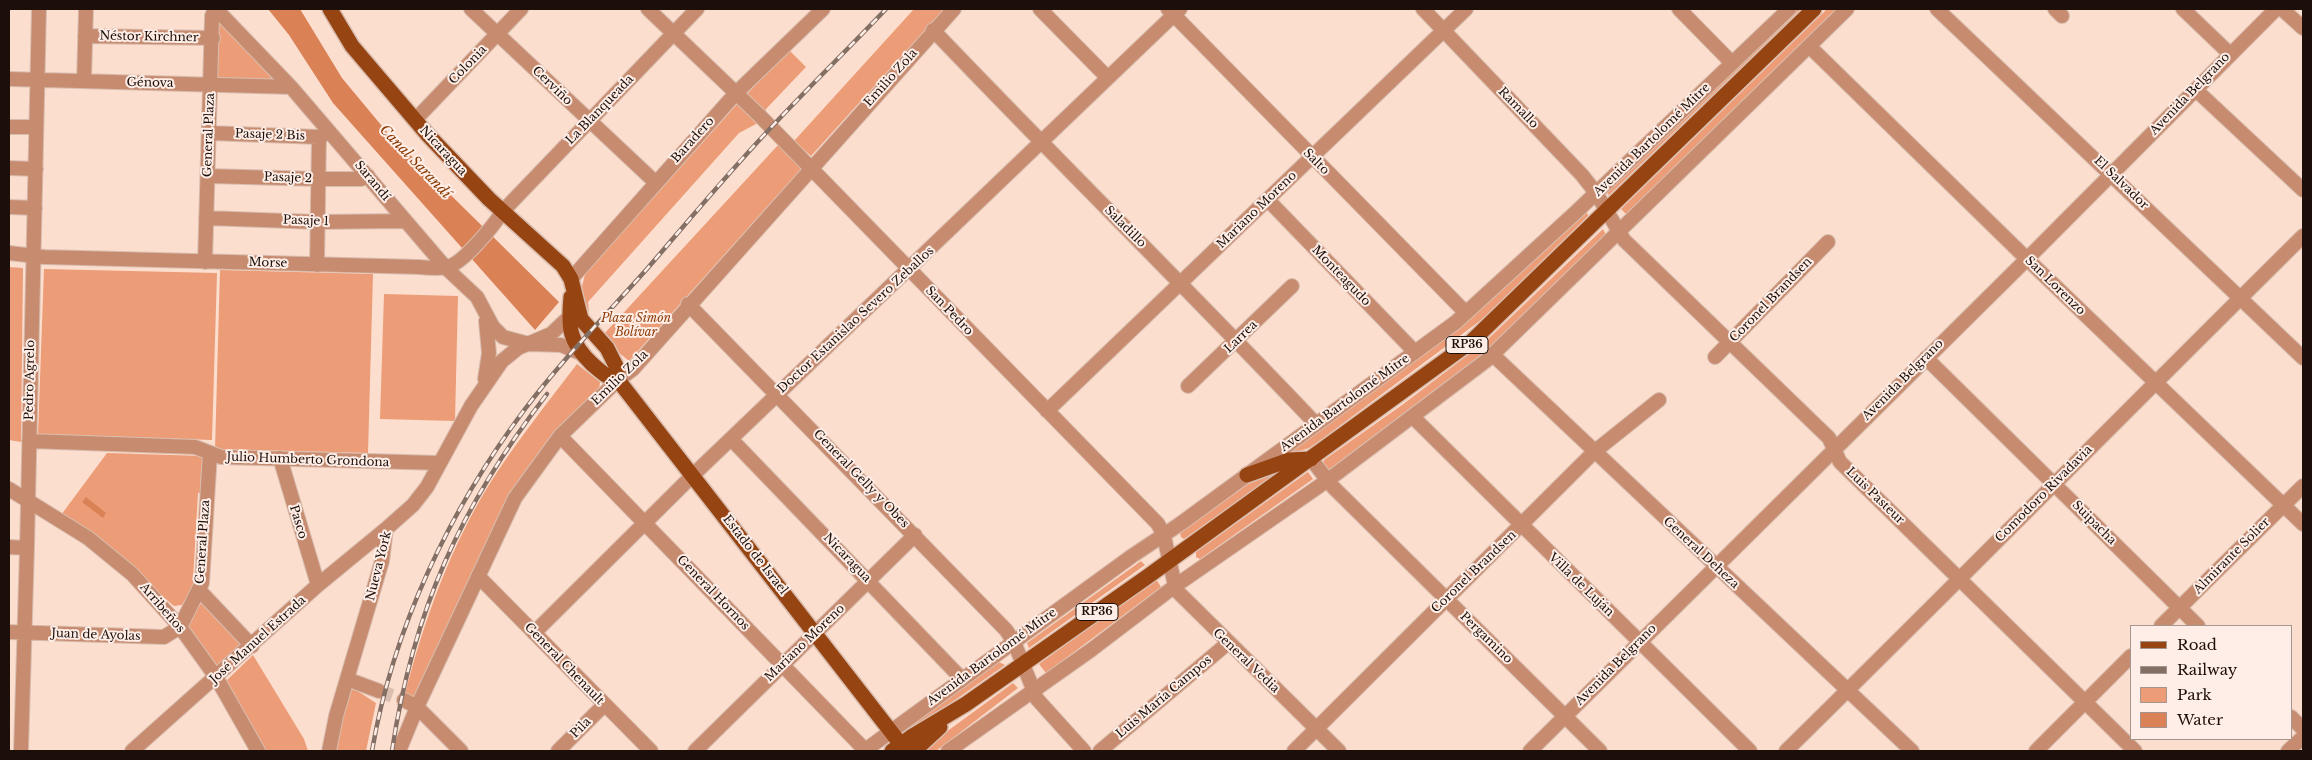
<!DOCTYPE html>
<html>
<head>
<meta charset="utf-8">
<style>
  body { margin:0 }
  #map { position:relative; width:2312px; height:760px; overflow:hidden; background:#fcdecf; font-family:"Libre Baskerville",serif }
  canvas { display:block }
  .frame { position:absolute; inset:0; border:10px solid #1c0f09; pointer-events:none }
  .legend { position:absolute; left:2130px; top:625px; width:162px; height:115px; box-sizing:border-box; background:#feeee7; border:1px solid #a4958e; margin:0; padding:6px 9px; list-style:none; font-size:15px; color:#1c0f09 }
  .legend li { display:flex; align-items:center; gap:10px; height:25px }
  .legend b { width:25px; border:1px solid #a4958e }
</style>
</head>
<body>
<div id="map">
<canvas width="2312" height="760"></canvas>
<div class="frame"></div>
<ul class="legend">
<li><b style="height:6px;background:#974413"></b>Road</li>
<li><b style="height:6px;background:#846f65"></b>Railway</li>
<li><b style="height:14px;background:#ec9d77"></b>Park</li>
<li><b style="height:14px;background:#da8156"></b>Water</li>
</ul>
</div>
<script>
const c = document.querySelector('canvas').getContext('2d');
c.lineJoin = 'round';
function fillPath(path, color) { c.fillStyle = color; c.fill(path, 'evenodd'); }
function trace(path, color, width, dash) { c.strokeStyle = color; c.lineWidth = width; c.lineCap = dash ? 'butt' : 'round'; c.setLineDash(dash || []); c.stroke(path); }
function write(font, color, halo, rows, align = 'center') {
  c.font = font + ' "Libre Baskerville",serif'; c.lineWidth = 4; c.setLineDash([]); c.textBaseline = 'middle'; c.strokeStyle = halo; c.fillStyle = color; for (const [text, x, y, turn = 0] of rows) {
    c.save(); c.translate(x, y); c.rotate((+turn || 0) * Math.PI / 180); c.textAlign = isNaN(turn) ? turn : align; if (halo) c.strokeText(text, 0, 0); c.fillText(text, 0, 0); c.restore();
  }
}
fillPath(new Path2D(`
  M914 9H944L811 156 794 141Z
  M1794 9H1801L1609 195 1605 191Z
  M1827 9H1838L1627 215 1621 209Z
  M217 20 276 80H217L214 76Z
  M789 50 806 67 766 109V115L746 95Z
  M738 103 758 123 739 133 588 302 589 312 581 291 585 274Z
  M779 144 802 168 629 361 612 347 604 334Z
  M1583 211 1587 212 1588 216 1485 317 1322 439 1309 448 1279 457Z
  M1603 229 1606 235 1489 349 1409 414 1329 471 1323 464 1324 460 1402 405 1485 342Z
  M9 267 23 268 21 442 9 440Z
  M44 269 217 273 212 440 38 434Z
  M220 270 373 274 368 453 215 449Z
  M384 294 458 296 455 421 380 419Z
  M577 364 600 382 599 390C564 428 534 458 507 503L416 699 405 694C424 620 451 545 492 480 518 440 548 402 577 364Z
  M107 453 204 456 202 493H198L193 580 195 584 182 605 174 606 86 532 61 515Z
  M1292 463 1184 539 1181 537 1180 533 1266 471Z
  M1308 472 1313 479 1200 559 1196 557V552Z
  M1141 561 1145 565 1029 648 1027 643Z
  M1156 579 1161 587 1046 673 1039 664Z
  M204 602 244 648 219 671 186 627C188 618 196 606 204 602Z
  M253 655 304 739 308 751H262L226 681Z
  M999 662 1005 665 912 730 909 727Z
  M1013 683 1018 688 936 751H924L923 749Z
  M351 690H356L376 703 366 751H334L347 695Z`), '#ec9d77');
fillPath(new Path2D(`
  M268 9H300L342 78 386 131 559 302 535 330 333 103 289 35Z
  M86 497 106 513 103 518 82 502Z`), '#da8156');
trace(new Path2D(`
  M379 691 404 700`), '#dabfb1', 14, [14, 7]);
const minor = new Path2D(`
  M216 9 291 87 446 268 477 297 493 327 503 337 529 344 561 345 580 353
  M471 9 655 182
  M648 9 760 116 1158 524 1164 536 1175 586 1178 592 1339 751
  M1040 9 1107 77
  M1168 9 1466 313
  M1423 9 1582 175 1596 193 1624 240 1829 438 1840 462 2135 751
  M1679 9 1732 63
  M1937 9 2303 358
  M2055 9 2062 16
  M2183 9 2230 54
  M2282 9 2303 28
  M933 30C1060 163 1190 291 1316 424
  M85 36 213 38
  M1809 46 2027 259 2303 524
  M9 79 291 87
  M84 81 86 9
  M2196 90 2303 190
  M415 120 521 9
  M9 127H36
  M209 133 319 137 327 133
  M9 168 36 169
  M208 176 318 179H361L368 176
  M1268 200 1415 352
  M9 207 35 208
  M206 218 317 222 405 221
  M9 253 44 257 419 267C428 268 438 269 447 267 463 264 494 225 503 211L697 9
  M205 262 212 16 215 9
  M317 265 319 137
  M571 279 736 93 823 9
  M688 304 1006 630 1014 642 1037 699 1084 751
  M1492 354 1912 751
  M1715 357 1828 242
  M1926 358 2198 626
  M485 379 489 353 486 321
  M1188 386 1292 286
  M1047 411 1466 9
  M1413 417 1750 751
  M560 436 865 750
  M731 439 962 679
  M29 441 195 447 221 457 440 463
  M280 458 318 585
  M1311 459 1333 487 1600 751
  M9 489 88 538 132 574 180 627 216 677 258 751
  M9 547 27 548
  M478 576 651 751
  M200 591 252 646
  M2161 626 2303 486
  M9 632 164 637 180 627 202 583 210 453
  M534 633 693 475 1180 9
  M347 679 379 691
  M404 700 417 707 461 751
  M2291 717 2303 729
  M21 751 27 548 39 9
  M132 751 318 585 386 529
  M329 751 336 716 382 561 386 529 413 505 427 487 471 406 502 361 518 348 551 334 569 317
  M399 751 417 707 515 498 560 436 618 380 633 369 954 9
  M558 751 604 705
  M695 751 915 535
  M864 751 1132 556 1180 524 1456 322 1575 213 1789 9
  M948 751 1091 650 1175 586 1328 480 1487 360 1847 9
  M1100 751 1228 643
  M1294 751 1594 452 1659 400
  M1530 751 2027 259 2276 9
  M1786 751C1959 581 2130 407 2303 236
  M2036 751 2131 656
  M2288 751 2303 737`);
const major = new Path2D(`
  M330 9 352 46 427 134 489 199 563 266 571 279 581 319 607 348 616 366 618 380 906 751
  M571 297C568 328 569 342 592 364 600 371 607 378 618 380
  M1247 475 1289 460 1311 459
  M892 751 911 737 966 704 1147 577 1472 341 1814 9
  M914 751 940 727`);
trace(minor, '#d8bdaf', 16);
trace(major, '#d8bdaf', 18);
trace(minor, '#c78c70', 14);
trace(major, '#974413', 15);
const rail = new Path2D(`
  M372 751C393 628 450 509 525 409 562 360 605 316 646 270 690 219 733 167 780 118 815 81 851 46 886 9
  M392 751C413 611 460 507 547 394`);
trace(rail, '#846f65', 4.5);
trace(rail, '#feeee7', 2.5, [8]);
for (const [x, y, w] of [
  [1467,345,42],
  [1097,612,42]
]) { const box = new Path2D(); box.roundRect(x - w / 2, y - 8.5, w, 17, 4); c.fillStyle = '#feeee7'; c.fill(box); trace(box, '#1c0f09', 1); }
write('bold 11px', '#1c0f09', null, [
  ["RP36",1467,345],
  ["RP36",1097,612]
]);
write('12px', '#1c0f09', '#feeee7', [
  ["Néstor Kirchner",149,37,1],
  ["Colonia",468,65,-46],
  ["Emilio Zola",891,78,-48],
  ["Génova",150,83,1],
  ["Cerviño",552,86,44],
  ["Avenida Belgrano",2190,94,-46],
  ["Ramallo",1518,108,46],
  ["La Blanqueada",600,110,-46],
  ["General Plaza",209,135,-88],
  ["Pasaje 2 Bis",270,135,2],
  ["Baradero",693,140,-48],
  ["Avenida Bartolomé Mitre",1652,140,-44],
  ["Nicaragua",443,151,47],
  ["Salto",1316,162,45],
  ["Pasaje 2",288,178,2],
  ["Sarandí",372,181,50],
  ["El Salvador",2121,183,44],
  ["Mariano Moreno",1257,210,-44],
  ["Pasaje 1",306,221,2],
  ["Saladillo",1125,227,45],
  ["Morse",268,263,2],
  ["Monteagudo",1341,276,46],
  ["San Lorenzo",2055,286,44],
  ["Coronel Brandsen",1771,300,-46],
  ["San Pedro",949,311,46],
  ["Doctor Estanislao Severo Zeballos",856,320,-43],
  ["Larrea",1241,337,-44],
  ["Emilio Zola",620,378,-44],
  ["Pedro Agrelo",30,380,-89],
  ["Avenida Belgrano",1903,380,-45],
  ["Avenida Bartolomé Mitre",1345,403,-36],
  ["Julio Humberto Grondona",308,460,2],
  ["General Gelly y Obes",861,479,46],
  ["Comodoro Rivadavia",2044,494,-45],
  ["Luis Pasteur",1875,496,44],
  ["Pasco",298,522,73],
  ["Suipacha",2094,523,45],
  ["General Plaza",203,542,-86],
  ["General Deheza",1701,553,43],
  ["Estado de Israel",755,555,52],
  ["Almirante Solier",2232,556,-45],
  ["Nicaragua",847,558,46],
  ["Nueva York",379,566,-76],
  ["Coronel Brandsen",1474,572,-44],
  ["Villa de Luján",1581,585,44],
  ["General Hornos",713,593,46],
  ["Arribeños",162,608,49],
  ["Juan de Ayolas",96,635,2],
  ["Pergamino",1486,638,44],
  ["José Manuel Estrada",258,640,-42],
  ["Mariano Moreno",805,643,-44],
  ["Avenida Bartolomé Mitre",992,657,-36],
  ["General Vedia",1246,661,44],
  ["General Chenault",564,664,46],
  ["Avenida Belgrano",1616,665,-45],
  ["Luis María Campos",1164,697,-40],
  ["Pila",581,728,-45]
]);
write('italic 12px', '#8c3c08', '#feeee7', [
  ["Plaza Simón",636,319],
  ["Bolívar",636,333]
]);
write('italic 14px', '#883801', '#feeee7', [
  ["Canal Sarandí",415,162,46]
]);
</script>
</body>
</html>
